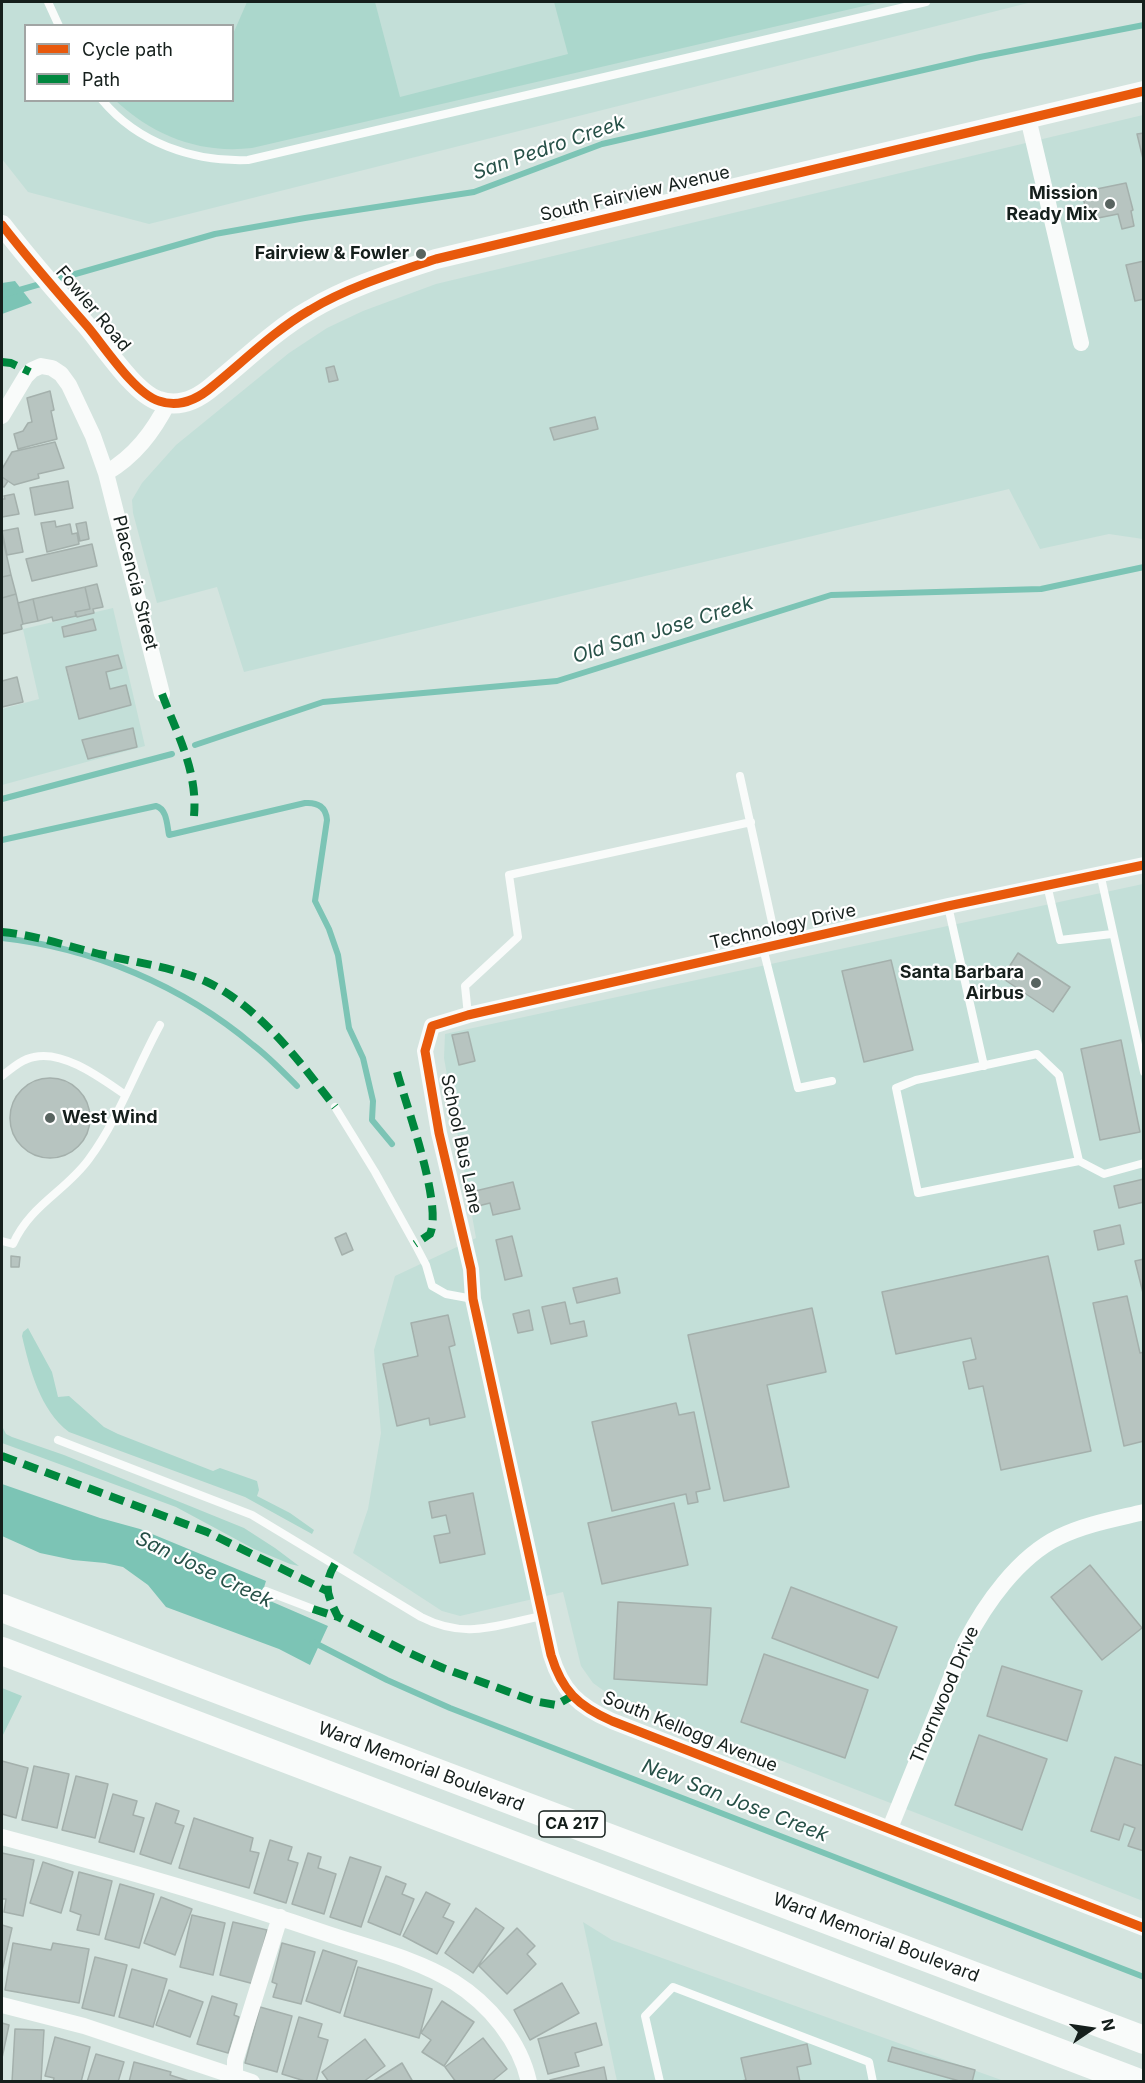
<!DOCTYPE html>
<html>
<head>
<meta charset="utf-8">
<style>
  body { margin:0 }
  #map { position:relative; width:1145px; height:2083px; overflow:hidden; background:#d4e4df; font-family:Inter,sans-serif }
  canvas { display:block }
  .frame { position:absolute; inset:0; border:3px solid #151f1c; pointer-events:none }
  .legend { position:absolute; left:24px; top:24px; width:210px; height:78px; box-sizing:border-box; background:#fff; border:2px solid #a1a5a4; margin:0; padding:8px 10px; list-style:none; font-size:18px; color:#151f1c }
  .legend li { display:flex; align-items:center; gap:12px; height:30px }
  .legend b { width:30px; border:2px solid #a1a5a4 }
  .north { position:absolute; left:1061px; top:1999px; width:60px; height:60px; -webkit-text-stroke:4px #fff; paint-order:stroke; rotate:77deg; font-size:16px; font-weight:700; line-height:24px; text-align:center; color:#151f1c }
  .north::after { content:''; display:block; margin:auto; width:21px; height:27px; background:#151f1c; clip-path:polygon(50% 0,100% 100%,50% 72%,0 100%) }
</style>
</head>
<body>
<div id="map">
<canvas width="1145" height="2083"></canvas>
<div class="frame"></div>
<ul class="legend">
<li><b style="height:8px;background:#e8590c"></b>Cycle path</li>
<li><b style="height:8px;background:#00873e"></b>Path</li>
</ul>
<div class="north">N</div>
</div>
<script>
const c = document.querySelector('canvas').getContext('2d');
c.lineJoin = 'round';
function fillPath(path, color) { c.fillStyle = color; c.fill(path, 'evenodd'); }
function trace(path, color, width, dash) { c.strokeStyle = color; c.lineWidth = width; c.lineCap = dash ? 'butt' : 'round'; c.setLineDash(dash || []); c.stroke(path); }
function write(font, color, halo, rows, align = 'center') {
  c.font = font + ' Inter,sans-serif'; c.lineWidth = 4.5; c.setLineDash([]); c.textBaseline = 'middle'; c.strokeStyle = halo; c.fillStyle = color; for (const [text, x, y, turn = 0] of rows) {
    c.save(); c.translate(x, y); c.rotate((+turn || 0) * Math.PI / 180); c.textAlign = isNaN(turn) ? turn : align; if (halo) c.strokeText(text, 0, 0); c.fillText(text, 0, 0); c.restore();
  }
}
fillPath(new Path2D(`
  M2 2H1032L149 224 28 192 2 159ZM26 26H232V100H26Z
  M1143 115V539L1109 534 1040 549 1009 489 244 672 217 587 157 603 133 513 132 500 142 483 176 445 289 353 327 328 363 311 436 284Z
  M2 533 23 629 113 608 145 746 2 785V709L39 699 23 629 2 634Z
  M1143 884V1901L607 1693 593 1683 581 1666 563 1592 460 1616 442 1611 353 1553 368 1509 381 1433 374 1350 395 1276 476 1238 444 1058 445 1034Z
  M583 1922 612 1940 1004 2081H617Z`), '#c3dfd8');
fillPath(new Path2D(`
  M247 2H375L400 97 568 54 554 2H881L252 148C200 154 154 136 116 101L232 100 233 34Z
  M28 1328 52 1372 58 1397 69 1396 104 1427 118 1434 213 1471 220 1468 257 1481 259 1490 257 1496 290 1513 314 1530 312 1534 245 1497 69 1432C40 1410 30 1370 22 1336L23 1332Z
  M2 1426 6 1434 12 1437 64 1455 244 1528 275 1548 299 1566 290 1564 254 1549 176 1507 2 1443Z
  M2 1688 22 1696 2 1737Z`), '#abd7cc');
fillPath(new Path2D(`
  M15 281 32 303 2 314V283Z
  M2 1484 100 1518 140 1529 266 1581 261 1597 328 1626 310 1665 279 1649 166 1607 148 1585 123 1567 105 1563 73 1560 40 1553 2 1536Z`), '#7cc4b5');
trace(new Path2D(`
  M2 295 215 234 305 218 474 192 602 144 980 57 1144 25
  M195 745 323 702 557 681 831 595 1041 589 1144 567
  M2 799 172 754
  M2 840 156 806C167 809 167 825 169 835L305 803C318 802 326 807 327 820L315 901 329 929 338 955 349 1028 363 1058 373 1101 372 1120 392 1144
  M2 938C93 948 183 986 253 1045 269 1057 283 1072 297 1086
  M313 1642 387 1680 450 1708 1144 1977`), '#7cc4b5', 6);
const building = new Path2D(`
  M1144 133V163L1137 134Z
  M1126 183 1133 210 1131 211 1134 226 1122 229 1118 214 1088 220 1082 192Z
  M1144 261V299L1135 301 1126 265Z
  M334 366 338 380 329 382 326 368Z
  M50 391 54 410 51 411 57 439 18 449 14 434 23 431 28 423 32 422 27 398Z
  M595 417 598 429 554 440 550 428Z
  M55 442 64 468 38 474 39 478 14 485 2 477V469L12 452Z
  M2 477 8 481 4 487 2 486Z
  M68 481 73 508 35 515 30 488Z
  M14 494 19 514 2 517V499H5L4 496Z
  M55 521 56 527 70 524 72 534 77 533 79 544 47 552 41 523Z
  M86 522 89 539 80 541 76 524Z
  M18 528 23 552 7 555 2 531Z
  M2 535 11 575 2 577Z
  M92 544 97 566 32 581 26 559Z
  M11 575 16 594 2 598V577Z
  M97 584 103 607 93 609 94 613 77 617 75 612 90 609 85 587Z
  M85 587 90 609 75 612 76 616 53 621 52 617 38 621 33 599Z
  M16 594 23 624 21 625 22 629 2 634V598Z
  M33 599 38 621 23 624 18 603Z
  M93 619 96 630 64 637 62 627Z
  M118 655 122 668 106 672 110 689 126 685 131 705 79 719 66 667Z
  M17 677 23 702 2 707V681Z
  M133 728 137 747 88 759 82 740Z
  M1018 953 1070 987 1053 1012 1002 978Z
  M891 960 913 1050 864 1062 842 971Z
  M468 1032 475 1061 459 1065 452 1035Z
  M1121 1040 1140 1132 1100 1140 1081 1049Z
  M10 1118a40 40 0 1 1 80 0a40 40 0 1 1-80 0Z
  M1144 1179V1202L1119 1208 1114 1186Z
  M513 1182 520 1209 493 1215 490 1203 474 1207 471 1192Z
  M1120 1225 1124 1244 1098 1250 1094 1231Z
  M346 1233 353 1250 342 1255 335 1238Z
  M512 1236 522 1276 505 1280 496 1240Z
  M11 1256 20 1257 19 1267H11Z
  M1048 1256 1091 1451 1001 1470 983 1386 969 1389 963 1362 976 1359 971 1338 896 1354 882 1292Z
  M1144 1259V1297L1135 1261Z
  M617 1278 620 1293 577 1303 573 1288Z
  M1127 1296 1140 1353 1144 1352V1441L1124 1446 1093 1303Z
  M565 1302 570 1324 584 1321 587 1336 551 1344 542 1307Z
  M812 1308 826 1372 767 1385 789 1487 724 1501 688 1335Z
  M529 1310 533 1330 518 1333 513 1314Z
  M448 1315 455 1345 449 1347 465 1417 430 1425 429 1418 397 1426 383 1364 418 1356 411 1323Z
  M676 1403 679 1415 694 1412 710 1489 696 1492 698 1502 688 1504 686 1494 612 1511 592 1422Z
  M473 1493 485 1554 440 1563 434 1536 450 1533 446 1515 432 1518 429 1502Z
  M674 1503 688 1565 602 1584 588 1523Z
  M1090 1565 1142 1628 1102 1660 1051 1597Z
  M791 1587 897 1627 878 1678 772 1638Z
  M618 1602 711 1608 707 1685 614 1679Z
  M764 1654 868 1690 845 1758 741 1722Z
  M1002 1666 1082 1691 1067 1741 987 1716Z
  M979 1735 1047 1759 1022 1830 955 1805Z
  M1115 1757 1144 1766V1851L1128 1846 1135 1828 1124 1824 1119 1840 1091 1831Z
  M2 1761 28 1768 16 1818 2 1814Z
  M34 1766 69 1774 57 1828 22 1820Z
  M76 1776 108 1784 95 1838 62 1830Z
  M113 1794 137 1801 133 1815 144 1818 134 1852 99 1842Z
  M156 1803 179 1811 175 1823 184 1826 171 1864 140 1854Z
  M194 1818 253 1838 250 1851 259 1853 249 1888 179 1868Z
  M270 1840 292 1847 288 1860 298 1863 286 1903 254 1893Z
  M2 1853 34 1860 23 1916 4 1912 6 1899H2Z
  M308 1853 321 1857 318 1868 336 1874 324 1914 292 1904Z
  M350 1857 381 1867 361 1927 330 1917Z
  M43 1862 73 1872 61 1913 30 1903Z
  M79 1872 112 1881 99 1935 77 1930 81 1915 70 1911Z
  M386 1876 406 1884 402 1894 414 1899 400 1935 368 1922Z
  M120 1884 154 1894 139 1948 105 1939Z
  M426 1892 450 1904 443 1917 454 1922 437 1954 403 1936Z
  M161 1897 192 1909 175 1955 144 1943Z
  M476 1908 504 1928 473 1973 445 1953Z
  M192 1915 225 1923 213 1975 180 1967Z
  M233 1922 267 1930 254 1984 220 1975Z
  M2 1925 12 1928 2 1971Z
  M517 1928 535 1946 527 1954 536 1964 507 1994 479 1966Z
  M13 1943 51 1950 53 1943 89 1949 79 2003 5 1990Z
  M282 1943 315 1952 301 2004 273 1997 277 1984 272 1982Z
  M323 1950 357 1961 340 2013 306 2001Z
  M95 1957 127 1965 114 2016 82 2008Z
  M358 1967 432 1989 419 2038 344 2016Z
  M132 1969 167 1979 153 2027 119 2017Z
  M562 1983 579 2013 530 2040 514 2010Z
  M169 1990 203 2002 190 2037 156 2025Z
  M212 1996 237 2004 234 2015 239 2017 228 2053 197 2044Z
  M442 2001 474 2022 444 2066 422 2052 431 2040 421 2033Z
  M260 2007 292 2016 277 2072 245 2063Z
  M299 2017 322 2024 318 2037 328 2040 316 2082H308L282 2074Z
  M2 2023 9 2025 2 2058Z
  M596 2023 602 2045 575 2053 579 2066 548 2074 538 2039Z
  M15 2029 44 2030 41 2082H12Z
  M55 2037 90 2047 81 2082H53L54 2078 45 2076Z
  M483 2038 507 2069 491 2082H456L445 2067Z
  M365 2039 385 2066 363 2082H329L322 2072Z
  M807 2044 811 2064 797 2067 800 2082H738L746 2080 741 2058Z
  M892 2047 975 2070 972 2082H963L888 2061Z
  M96 2054 124 2062 118 2082H87Z
  M134 2062 171 2072 170 2075 192 2082H129Z
  M402 2063 413 2082H372Z
  M604 2067 607 2082H550V2080Z`);
fillPath(building, '#b7c4c0');
trace(building, '#a4b0ac', 1.5);
trace(new Path2D(`
  M48 2 59 26
  M102 100C138 143 193 162 248 160L926 2
  M740 776 777 945
  M1100 873 1144 1072
  M1047 885 1060 940 1112 934
  M948 906 984 1066
  M763 948 798 1088 832 1081
  M468 1015 465 986 518 937 509 875 751 822
  M2 1076C11 1069 22 1059 34 1057 64 1050 102 1079 124 1094
  M335 1107 375 1172 415 1244 426 1265 432 1286 446 1294 473 1299
  M1079 1161 1059 1075 1037 1054 916 1080 896 1088 918 1193 1079 1161 1104 1174 1144 1163
  M2 1241 13 1244C30 1205 66 1191 89 1159 118 1120 136 1069 160 1025
  M58 1440 252 1515 421 1617C466 1640 496 1625 542 1616
  M266 1591 313 1609
  M660 2082 645 2016 673 1987 869 2062 873 2082`), '#f9fbfa', 8);
trace(new Path2D(`
  M1028 118 1081 343
  M2 416 26 376 32 370 41 366 52 368 61 374 69 385 93 436 106 473 162 694
  M106 473C135 456 153 432 168 403
  M1144 865 948 906 468 1015 432 1026 425 1051 439 1133 471 1269 473 1299 551 1655C562 1691 578 1706 612 1721L1144 1928
  M890 1828 965 1643C985 1604 1018 1557 1059 1537 1086 1524 1115 1519 1144 1512
  M2 1837C111 1866 220 1897 328 1934 370 1948 417 1959 454 1982 489 2004 520 2041 529 2082
  M2 2005 84 2026 252 2082
  M235 2082V2061L280 1917`), '#f9fbfa', 16);
trace(new Path2D(`
  M2 225C29 260 58 293 87 326 104 346 135 394 159 401 179 408 198 399 213 386 244 361 275 330 310 310 348 287 394 273 436 259L1144 91`), '#f9fbfa', 20);
trace(new Path2D(`
  M2 1608 1144 2040
  M2 1651 1137 2082`), '#f9fbfa', 28);
trace(new Path2D(`
  M2 362 11 363 30 372
  M162 694C177 734 198 771 194 816
  M2 932C35 935 67 946 99 954 135 962 171 967 205 981 258 1005 300 1062 335 1107
  M397 1072C406 1105 443 1205 430 1234L415 1244
  M2 1456 207 1532 327 1591
  M335 1564C322 1586 328 1596 338 1617L407 1652 443 1668 534 1701 556 1705 572 1696
  M313 1609 338 1617`), '#00873e', 8, [15, 8]);
trace(new Path2D(`
  M2 225C29 260 58 293 87 326 104 346 135 394 159 401 179 408 198 399 213 386 244 361 275 330 310 310 348 287 394 273 436 259L1144 91
  M1144 865 948 906 468 1015 432 1026 425 1051 439 1133 471 1269 473 1299 551 1655C562 1691 578 1706 612 1721L1144 1928`), '#e8590c', 9);
for (const [x, y, r, color] of [
  [1110,204,6,"#586460"],
  [421,254,6,"#586460"],
  [1036,983,6,"#586460"],
  [50,1118,6,"#586460"]
]) { const dot = new Path2D(); dot.arc(x, y, r, 0, 2 * Math.PI); c.fillStyle = color; c.fill(dot); trace(dot, '#fff', 2); }
for (const [x, y, w] of [
  [572,1824,66]
]) { const box = new Path2D(); box.roundRect(x - w / 2, y - 13, w, 26, 4.5); c.fillStyle = '#fff'; c.fill(box); trace(box, '#151f1c', 1.5); }
write('bold 16px', '#151f1c', null, [
  ["CA 217",572,1824]
]);
write('18px', '#151f1c', '#fff', [
  ["South Fairview Avenue",635,194,-13],
  ["Fowler Road",93,309,50],
  ["Placencia Street",135,583,76],
  ["Technology Drive",783,927,-13],
  ["School Bus Lane",461,1144,78],
  ["Thornwood Drive",945,1695,-67],
  ["South Kellogg Avenue",690,1732,22],
  ["Ward Memorial Boulevard",421,1767,21],
  ["Ward Memorial Boulevard",876,1938,21]
]);
write('bold 18px', '#151f1c', '#fff', [
  ["Mission",1098,194],
  ["Ready Mix",1098,215],
  ["Fairview & Fowler",409,254],
  ["Santa Barbara",1024,973],
  ["Airbus",1024,994],
  ["West Wind",62,1118,"left"]
], 'right');
write('italic 20px', '#275148', '#fff', [
  ["San Pedro Creek",549,148,-19],
  ["Old San Jose Creek",663,630,-17],
  ["San Jose Creek",204,1570,26],
  ["New San Jose Creek",735,1801,21]
]);
</script>
</body>
</html>
